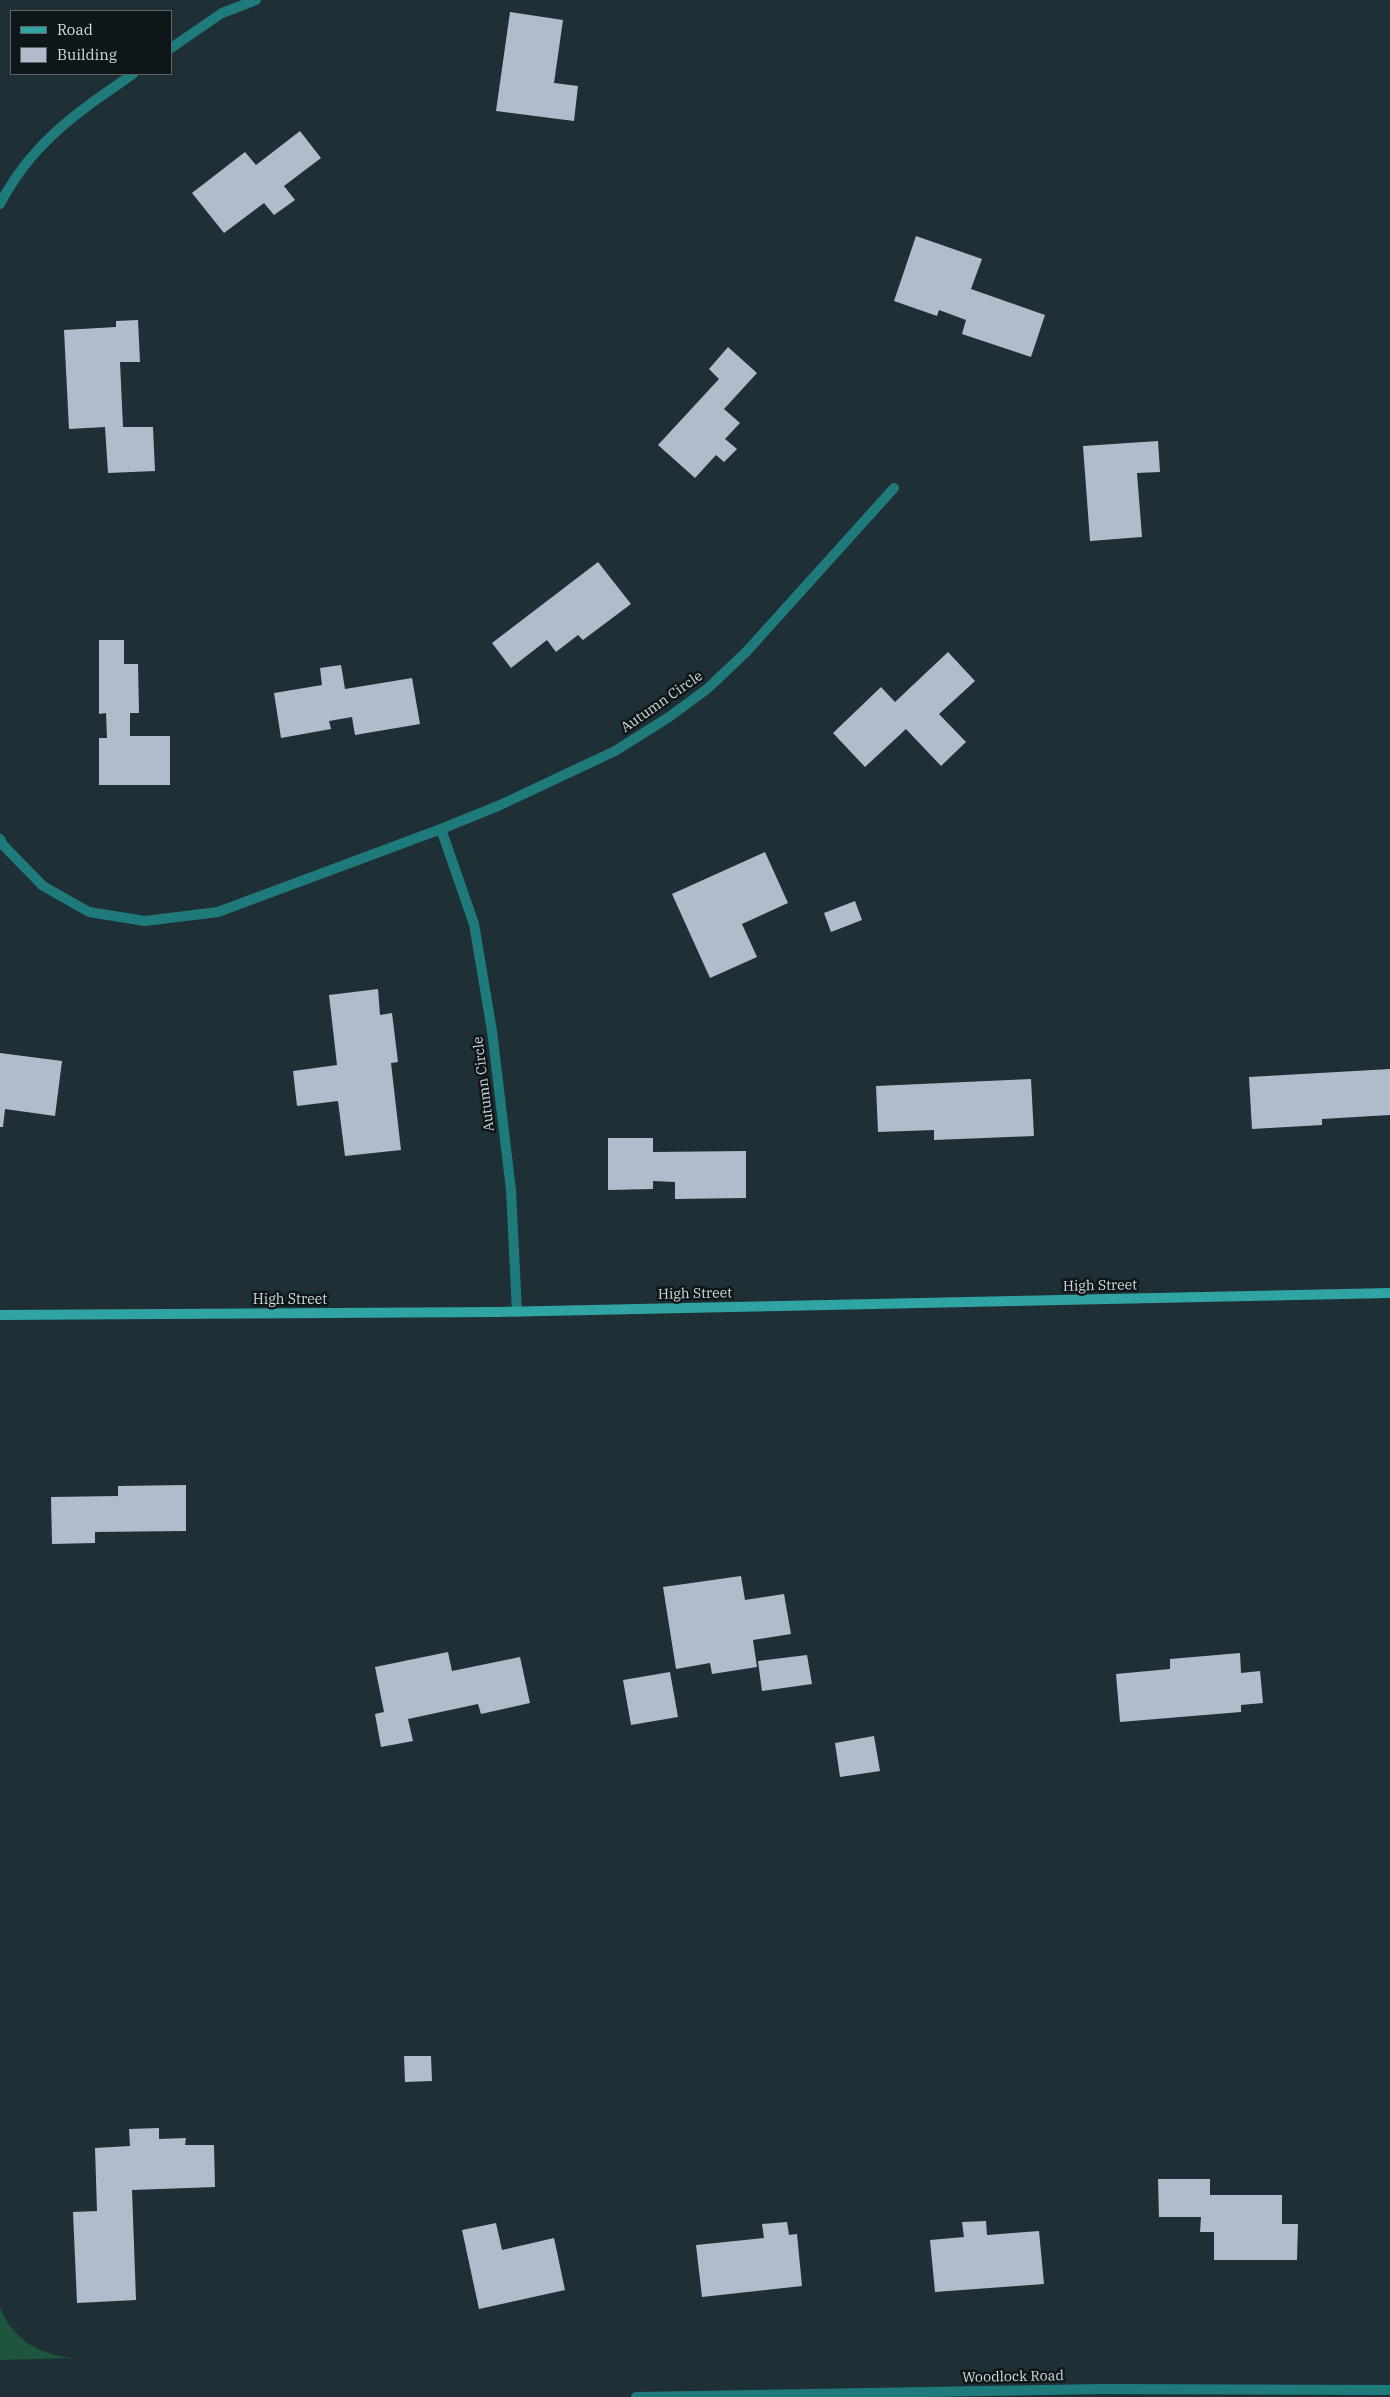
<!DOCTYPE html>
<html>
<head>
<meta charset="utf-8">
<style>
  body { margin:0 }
  #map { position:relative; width:1390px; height:2397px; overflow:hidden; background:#1f2f36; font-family:"IBM Plex Serif",serif }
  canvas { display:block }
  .legend { position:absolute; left:10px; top:10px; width:162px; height:65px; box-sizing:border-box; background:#0f1619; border:1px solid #5d6569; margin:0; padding:6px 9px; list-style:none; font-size:15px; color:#d2dce1 }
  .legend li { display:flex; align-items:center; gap:10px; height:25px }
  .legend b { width:25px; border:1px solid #5d6569 }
</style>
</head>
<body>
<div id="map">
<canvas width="1390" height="2397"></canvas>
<ul class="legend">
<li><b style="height:6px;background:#30a3a3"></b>Road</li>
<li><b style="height:14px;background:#b2bbcb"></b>Building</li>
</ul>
</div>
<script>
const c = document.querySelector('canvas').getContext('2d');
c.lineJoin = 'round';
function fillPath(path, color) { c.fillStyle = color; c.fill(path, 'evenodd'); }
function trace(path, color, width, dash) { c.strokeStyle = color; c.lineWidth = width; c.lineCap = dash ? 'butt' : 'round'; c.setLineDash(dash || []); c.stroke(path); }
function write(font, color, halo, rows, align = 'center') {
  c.font = font + ' "IBM Plex Serif",serif'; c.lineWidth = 5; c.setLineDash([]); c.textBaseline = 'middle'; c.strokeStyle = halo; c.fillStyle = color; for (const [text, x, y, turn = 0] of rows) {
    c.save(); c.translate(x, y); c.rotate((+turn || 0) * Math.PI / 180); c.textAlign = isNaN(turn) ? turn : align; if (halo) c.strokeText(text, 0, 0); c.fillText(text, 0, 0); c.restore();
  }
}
fillPath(new Path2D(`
  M0 2307C12 2340 42 2356 75 2358L0 2360Z`), '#1f543d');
fillPath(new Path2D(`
  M510 12 563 20 554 83 578 86 574 121 496 111Z
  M300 131 321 158 284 186 295 200 274 215 264 203 224 233 192 193 245 152 256 165Z
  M916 236 982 259 971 289 1045 315 1031 357 962 334 966 320 939 310 937 316 894 301Z
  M138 320 140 362H120L123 427H153L155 471 108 473 105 427 69 429 64 330 116 327V321Z
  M728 347 757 373 724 409 740 423 725 439 737 449 724 462 716 455 695 478 658 445 719 379 709 369Z
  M1158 441 1160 472 1137 473 1142 537 1090 541 1083 446Z
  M598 562 631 604 583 640 578 635 556 652 547 640 511 668 492 643Z
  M99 640H124V664H138L139 713H130V736H170V785H99V738H107L106 713 99 714Z
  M948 652 975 681 939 714 966 742 941 766 906 729 865 767 833 733 881 687 895 702Z
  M341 665 345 689 412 678 420 724 355 735 352 717 329 721 331 729 281 738 274 693 322 685 320 668Z
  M765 852 788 903 742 924 757 957 710 978 672 894Z
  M855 901 862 920 831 932 824 913Z
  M378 989 380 1015 392 1013 398 1062 391 1063 401 1150 345 1156 338 1101 297 1106 293 1071 337 1065 329 995Z
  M0 1053 62 1061 55 1116 5 1109 3 1127H0Z
  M1390 1069V1115L1322 1119V1125L1252 1129 1249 1077Z
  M1031 1079 1034 1136 934 1140V1130L878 1132 876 1086Z
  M608 1138H653V1152L746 1151V1198L675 1199V1182L653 1181V1189L608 1190Z
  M186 1485V1531L95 1532V1543L52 1544 51 1497 118 1496V1486Z
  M741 1576 745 1600 784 1594 791 1634 753 1640 757 1667 712 1674 710 1663 676 1669 663 1587Z
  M448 1652 452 1671 520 1657 530 1703 481 1714 478 1704 408 1719 413 1741 381 1747 375 1714 384 1712 375 1667Z
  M1240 1653 1241 1673 1260 1671 1263 1703 1241 1705V1712L1120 1722 1116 1674 1170 1669V1659Z
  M807 1655 812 1684 762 1691 758 1661Z
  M670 1672 678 1717 631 1725 623 1680Z
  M874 1736 880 1771 840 1777 835 1743Z
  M404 2056H431L432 2081 405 2082Z
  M159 2128V2139L186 2138 185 2145H214L215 2187 132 2190 136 2300 77 2303 73 2212 97 2211 95 2148 130 2146 129 2129Z
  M1158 2179H1210V2195H1282V2224H1298L1297 2260H1214V2232H1200L1201 2217H1159Z
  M986 2221 987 2235 1039 2231 1044 2284 935 2292 930 2240 964 2237 962 2222Z
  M787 2222 789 2235 797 2234 802 2286 702 2297 696 2245 764 2238 762 2224Z
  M496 2223 502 2250 554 2238 565 2290 479 2309 462 2230Z`), '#b2bbcb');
trace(new Path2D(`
  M171 48 222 13 256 0
  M0 204C32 142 78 112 133 74
  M441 829 498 806 615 751 669 717 707 689 747 651 894 488
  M0 839 3 845 43 886 89 912 145 921 218 912 441 829 474 924 492 1031 511 1190 517 1312
  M636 2397 1101 2389 1390 2390`), '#1f7b7b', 10);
trace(new Path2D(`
  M0 1315 497 1312 1390 1293`), '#30a3a3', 10);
write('14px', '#d2dce1', '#0f1619', [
  ["Autumn Circle",662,702,-35],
  ["Autumn Circle",484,1084,-97],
  ["High Street",1100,1286,-1],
  ["High Street",695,1294,-1],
  ["High Street",290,1300],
  ["Woodlock Road",1013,2377,-1]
]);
</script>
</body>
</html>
